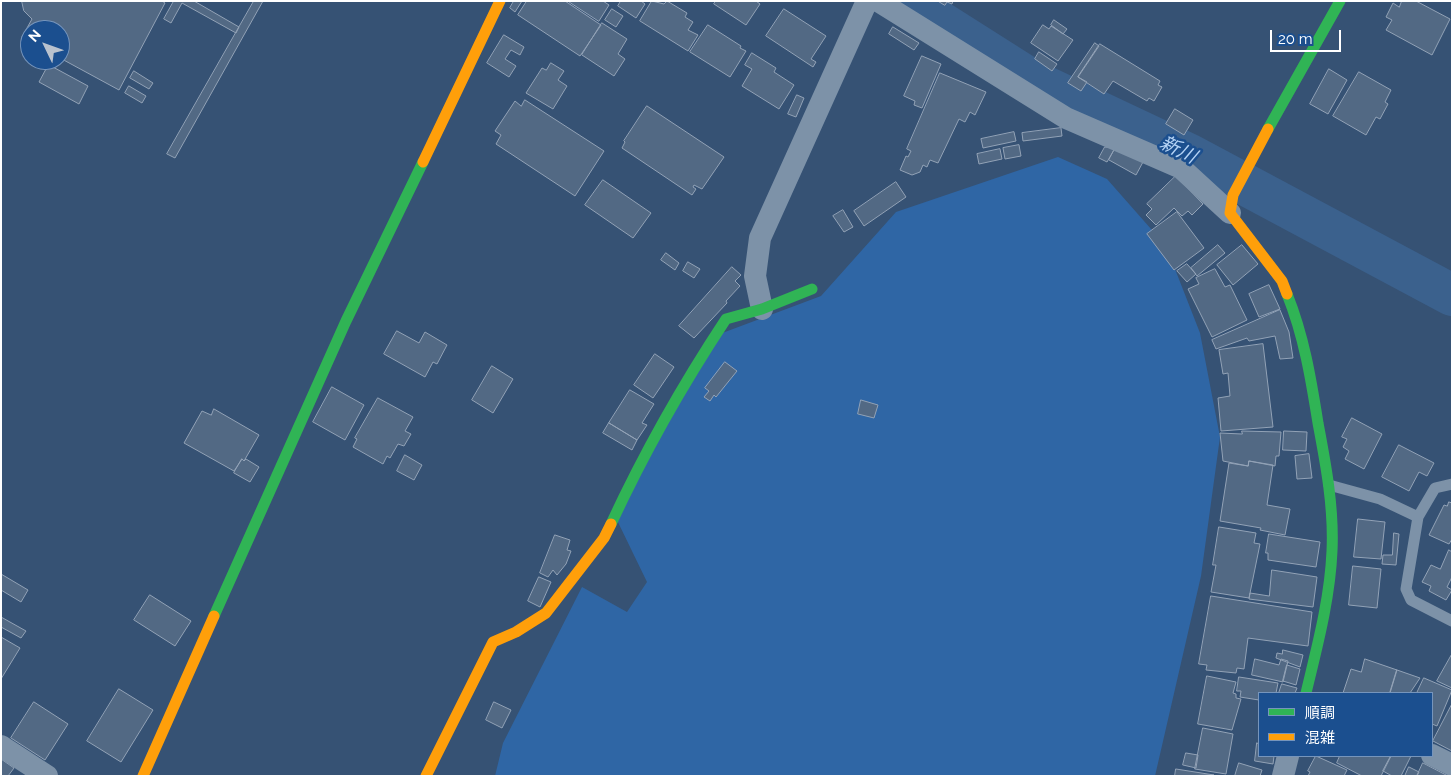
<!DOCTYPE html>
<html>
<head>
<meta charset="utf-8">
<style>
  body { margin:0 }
  #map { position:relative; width:1453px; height:777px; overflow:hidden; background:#365274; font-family:Raleway,"Noto Sans JP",sans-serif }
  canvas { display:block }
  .frame { position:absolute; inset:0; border:2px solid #fff; pointer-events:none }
  .legend { position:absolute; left:1258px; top:692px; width:175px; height:65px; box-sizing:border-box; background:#1b4f8f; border:1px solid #7695bc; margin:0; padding:6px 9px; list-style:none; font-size:15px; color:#fff }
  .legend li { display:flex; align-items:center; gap:10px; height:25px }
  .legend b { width:25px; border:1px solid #7695bc }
  .north { position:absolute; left:20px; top:20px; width:50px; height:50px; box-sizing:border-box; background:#1b4f8f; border:1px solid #7695bc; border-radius:50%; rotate:312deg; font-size:14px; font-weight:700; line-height:20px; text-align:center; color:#fff }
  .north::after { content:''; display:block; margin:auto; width:18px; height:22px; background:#b9c2ce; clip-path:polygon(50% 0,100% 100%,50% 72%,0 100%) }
  .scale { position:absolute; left:1270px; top:30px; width:71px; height:22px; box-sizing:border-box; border:2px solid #fff; border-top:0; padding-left:6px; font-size:15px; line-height:18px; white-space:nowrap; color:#fff; -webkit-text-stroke:4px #1b4f8f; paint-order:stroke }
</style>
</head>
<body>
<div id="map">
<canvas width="1453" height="777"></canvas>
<div class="frame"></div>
<ul class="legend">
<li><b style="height:6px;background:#30b455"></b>順調</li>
<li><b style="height:6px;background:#ff9f0a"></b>混雑</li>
</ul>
<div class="north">N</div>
<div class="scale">20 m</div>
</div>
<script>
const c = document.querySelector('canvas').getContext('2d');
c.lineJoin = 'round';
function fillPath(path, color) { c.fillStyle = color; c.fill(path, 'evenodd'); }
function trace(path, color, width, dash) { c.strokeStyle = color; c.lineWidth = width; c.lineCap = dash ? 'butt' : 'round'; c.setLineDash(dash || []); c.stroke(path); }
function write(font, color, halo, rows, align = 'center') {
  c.font = font + ' Raleway,"Noto Sans JP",sans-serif'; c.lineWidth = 5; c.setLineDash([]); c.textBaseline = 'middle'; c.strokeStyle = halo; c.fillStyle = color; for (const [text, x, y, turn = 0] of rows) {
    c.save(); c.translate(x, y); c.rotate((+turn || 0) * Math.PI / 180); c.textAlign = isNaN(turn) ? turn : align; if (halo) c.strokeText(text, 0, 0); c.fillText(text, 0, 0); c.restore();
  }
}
fillPath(new Path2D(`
  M1058 157 1107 179 1166 246 1200 333 1220 437 1201 576 1155 776H495L503 743 582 587 627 612 647 582 615 516 717 335 821 296 896 212Z`), '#2f66a5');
trace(new Path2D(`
  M907 1 1033 81 1190 155 1452 295`), '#3b618d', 42);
const building = new Path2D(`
  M22 1H162L165 3 119 90 60 58V30H30V41L22 37 32 19 24 11Z
  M174 1H194L239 27 236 33 182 3 171 23 164 19Z
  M254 1H263L175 158 167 154Z
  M514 1H522L515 12 510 8Z
  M527 1H565L601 25 580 56 518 15Z
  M568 1H603L609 5 599 21Z
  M621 1H641L645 4 636 18 618 6Z
  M652 1 664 4 667 1 687 13 685 17 693 22 688 30 698 35 688 51 640 21Z
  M716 1H756L760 4 746 25 714 4Z
  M938 1H953L952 4 947 2 945 5Z
  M1402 1H1416L1450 19 1432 55 1386 30 1392 20 1386 17 1393 3 1399 7Z
  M612 9 623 16 616 27 605 20Z
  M784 9 826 36 811 59 816 62 813 67 766 36Z
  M1054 20 1067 29 1063 34 1051 25Z
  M602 23 627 39 618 54 625 59 614 76 582 55Z
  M708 25 741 46 740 48 746 51 730 77 690 52Z
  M1043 25 1049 29 1051 26 1073 40 1058 61 1031 43Z
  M893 27 919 43 914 50 889 34Z
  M504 35 524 47 520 55 511 50 505 59 516 66 509 77 487 63Z
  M1095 43 1099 46 1078 77 1087 82 1081 91 1068 83Z
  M1100 44 1160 81 1158 85 1162 87 1154 101 1149 98 1147 101 1113 81 1104 94 1078 77Z
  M1039 52 1057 64 1052 71 1035 59Z
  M752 53 776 68 774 72 794 85 779 109 742 86 752 69 745 65Z
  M922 56 941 64 922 108 914 105 915 101 904 96Z
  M31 60H40L88 86 79 104 39 82 46 69Z
  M551 63 564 71 558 80 567 86 553 109 526 93 542 68 546 70Z
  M1329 69 1347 80 1328 114 1310 104Z
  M134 71 153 83 149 89 130 78Z
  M1359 72 1391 90 1385 102 1388 104 1380 119 1376 117 1366 135 1333 116Z
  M940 73 986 92 975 115 970 112 965 122 959 119 938 163 930 160 927 167 923 165 920 172 912 175 900 170 906 156 908 157 911 151 907 149Z
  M129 86 146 96 142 103 125 93Z
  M797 95 804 98 796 117 788 114Z
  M525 100 604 151 575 196 496 144 501 135 495 131 515 101 521 106Z
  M647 106 724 157 702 189 694 185 693 187 696 189 692 195 622 148 625 142 624 141Z
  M1175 109 1193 120 1184 135 1166 124Z
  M1061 128 1062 136 1023 141 1022 133Z
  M1014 132 1016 141 983 148 981 139Z
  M1019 145 1021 156 1005 159 1003 148Z
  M1105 147 1115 148 1107 162 1099 158Z
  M1116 147 1143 162 1136 175 1109 160Z
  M1000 149 1002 159 979 164 977 154Z
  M1176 176 1203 204 1192 215 1188 211 1182 216 1174 208 1156 225 1146 215 1152 209 1147 204Z
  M603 180 651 213 633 238 585 205Z
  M896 182 906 197 864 226 854 211Z
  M843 210 853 227 844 232 833 216Z
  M1177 212 1204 248 1174 270 1147 234Z
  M1218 245 1225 253 1197 276 1191 268Z
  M1242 245 1258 264 1233 285 1217 265Z
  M666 253 679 263 675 270 661 260Z
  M688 262 700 269 694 278 683 271Z
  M1187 264 1196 274 1187 282 1177 271Z
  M732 267 741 275 735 281 740 286 726 301 727 303 694 338 679 326Z
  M1215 269 1225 287 1230 285 1247 320 1212 337 1188 289 1199 284 1196 278Z
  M1269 285 1280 309 1259 317 1249 294Z
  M1280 310 1289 332 1293 358 1280 359 1275 336 1249 341 1247 338 1216 349 1212 340Z
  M397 331 419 343 425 332 447 345 437 364 433 362 425 377 384 354Z
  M1263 344 1273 427 1221 431 1218 398 1230 396 1228 373 1223 374 1219 350Z
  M655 354 674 367 653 398 634 385Z
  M725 362 737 371 716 397 714 395 710 401 704 397 709 391 705 388Z
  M492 366 513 379 493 413 472 400Z
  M332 387 364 405 345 440 313 422Z
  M630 390 654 404 642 423 647 425 637 440 609 423Z
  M378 398 413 417 405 431 411 434 404 446 398 444 390 458 387 456 383 464 353 447 357 439 355 438Z
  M861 400 878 405 874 418 858 414Z
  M214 409 259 435 244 461 242 459 234 471 184 443 202 411 211 415Z
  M1352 418 1382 434 1364 469 1345 459 1349 451 1343 447 1347 439 1342 437Z
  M609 423 637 440 632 450 603 433Z
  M1242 431 1281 432 1279 456H1276L1275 466 1249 461 1248 466 1223 461 1220 433 1242 434Z
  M1284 431 1307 432 1306 451 1283 450Z
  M1399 445 1434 463 1427 476 1419 472 1409 491 1382 477Z
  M1309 454 1312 478 1297 479 1295 456Z
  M405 455 422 465 414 480 397 471Z
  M242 459 244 461 246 459 259 467 250 482 234 473Z
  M1249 461 1273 465 1267 505 1290 509 1285 535 1260 530 1261 528 1220 521 1229 463 1248 466Z
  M1449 502 1452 503V539L1449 544 1429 535 1444 505 1447 506Z
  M1358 519 1385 522 1381 559 1354 557Z
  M1219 527 1256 533 1254 543 1260 544 1249 598 1211 592 1216 565H1213Z
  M1394 533 1399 534 1396 565 1382 564 1383 555H1392Z
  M1269 534 1320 542 1316 567 1268 560V553H1266Z
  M555 535 570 540 567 550 571 551 566 564 557 575 553 570 548 577 540 573Z
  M1449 550 1452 552V577L1447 587 1452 590 1446 600 1429 591 1431 586 1422 582 1431 565 1440 569Z
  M1353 566 1381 569 1377 608 1349 605Z
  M1272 570 1317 577 1313 607 1249 599 1250 593 1269 596Z
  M1 574 28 590 21 602 1 590Z
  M539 577 551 582 540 607 528 601Z
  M150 595 191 621 175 646 134 620Z
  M1211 596 1312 612 1308 646 1248 638 1244 669 1237 668 1236 673 1206 670 1207 665 1199 664Z
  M1 617 26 631 21 638 1 627Z
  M1 637 20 648 1 679Z
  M1283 650 1303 655 1300 667 1276 658 1277 653 1282 654Z
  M1452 654V688L1437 681Z
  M1255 659 1279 665 1281 659 1288 661 1283 682 1252 675Z
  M1365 659 1397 670 1390 693H1343L1351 669 1361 672Z
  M1287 665 1300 669 1296 685 1283 681Z
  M1397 670 1420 678 1410 693H1390Z
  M1207 676 1236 682 1233 693 1236 694V698L1241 699 1232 730 1198 724Z
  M1239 677 1278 683 1276 693H1259V700L1240 697 1241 691H1237Z
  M1424 678 1452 690 1437 726 1432 724V693H1417Z
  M1282 684 1297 688 1295 693H1279Z
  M119 689 153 710 121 762 87 741Z
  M34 702 68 724 45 760 11 738Z
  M494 702 511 710 502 728 486 720Z
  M1452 704V751L1433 741Z
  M1203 728 1233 734 1226 774 1195 769Z
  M1257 743 1259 744V756H1274L1273 764 1255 761Z
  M1186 753 1198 755 1196 768 1183 765Z
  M1316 756 1347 770 1344 776H1308L1310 772 1308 771Z
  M1340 756H1391L1381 776H1362L1337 763Z
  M1391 756H1411L1401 776H1392L1383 771Z
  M1 759 14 768 8 776H1Z
  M1239 763 1262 770 1260 776H1235Z
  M1423 763 1448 776H1417Z
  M1409 767 1419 772 1417 776H1405Z
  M1176 769 1214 775 1175 776Z`);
fillPath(building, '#526984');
trace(building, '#92a2b6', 1);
trace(new Path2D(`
  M1329 485 1380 499 1418 517 1435 488 1452 484
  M1418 517 1406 589 1411 600 1452 621`), '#7d92a8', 11);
trace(new Path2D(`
  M878 1 1066 118 1181 168 1230 213
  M762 309 755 276 760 238 867 1
  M1 746 47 776
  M1432 755 1452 765
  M1283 776 1288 756`), '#7d92a8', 22);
trace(new Path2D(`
  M1268 129 1340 1
  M1287 294C1304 336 1311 379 1318 423 1326 465 1334 508 1332 551 1330 599 1317 647 1306 693
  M611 524C644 453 683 384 726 319L762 309 812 289
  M214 616 346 321 423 162`), '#30b455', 11);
trace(new Path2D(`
  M1268 129 1233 195 1230 213 1282 281 1287 294
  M423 162 500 1
  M143 776 214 616
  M426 776 493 642 516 632 546 613 604 538 611 524`), '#ff9f0a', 11);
write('italic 19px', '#b5d3f5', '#1b4f8f', [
  ["新川",1178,150,26]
]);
</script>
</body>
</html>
